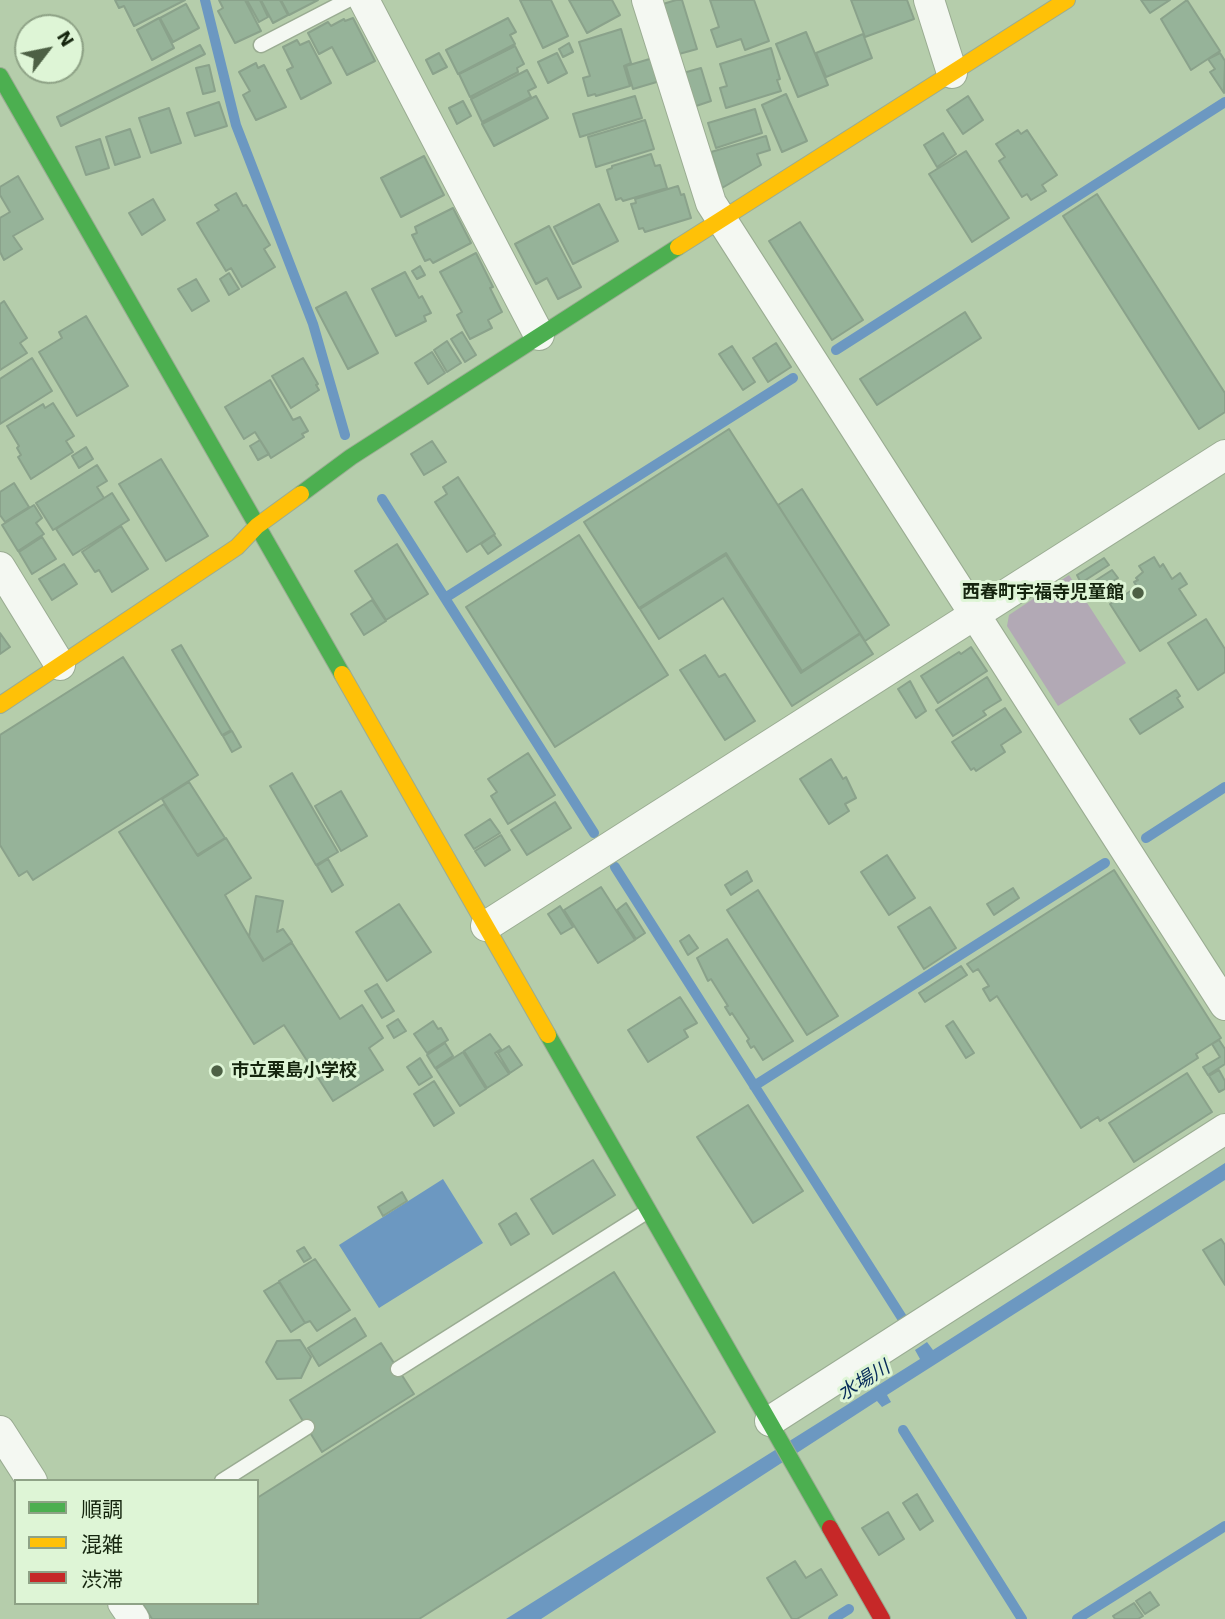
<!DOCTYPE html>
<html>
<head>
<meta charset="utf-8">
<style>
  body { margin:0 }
  #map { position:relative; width:1225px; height:1619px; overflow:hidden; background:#b5cdab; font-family:"Work Sans","Noto Sans JP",sans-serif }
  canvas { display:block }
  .legend { position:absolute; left:14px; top:1479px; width:245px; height:126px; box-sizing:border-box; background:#def5d6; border:2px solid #8ea286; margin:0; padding:9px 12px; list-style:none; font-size:21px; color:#15250e }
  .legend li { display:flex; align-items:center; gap:14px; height:35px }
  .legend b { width:35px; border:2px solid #8ea286 }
  .north { position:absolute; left:14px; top:14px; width:70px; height:70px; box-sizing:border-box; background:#def5d6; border:2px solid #8ea286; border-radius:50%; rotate:58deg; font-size:19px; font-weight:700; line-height:28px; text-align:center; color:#15250e }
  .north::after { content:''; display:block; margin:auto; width:24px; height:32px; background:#4d6045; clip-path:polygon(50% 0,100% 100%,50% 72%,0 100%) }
</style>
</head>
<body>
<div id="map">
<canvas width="1225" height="1619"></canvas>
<ul class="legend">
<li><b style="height:9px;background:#4caf50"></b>順調</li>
<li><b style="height:9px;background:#ffc107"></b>混雑</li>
<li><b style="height:9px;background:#c62828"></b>渋滞</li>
</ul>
<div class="north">N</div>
</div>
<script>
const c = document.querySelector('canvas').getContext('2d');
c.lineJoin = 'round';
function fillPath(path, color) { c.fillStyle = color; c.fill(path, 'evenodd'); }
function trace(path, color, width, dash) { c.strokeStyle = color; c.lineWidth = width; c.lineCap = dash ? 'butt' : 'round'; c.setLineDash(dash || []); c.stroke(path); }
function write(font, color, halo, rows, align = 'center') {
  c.font = font + ' "Work Sans","Noto Sans JP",sans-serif'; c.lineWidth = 6; c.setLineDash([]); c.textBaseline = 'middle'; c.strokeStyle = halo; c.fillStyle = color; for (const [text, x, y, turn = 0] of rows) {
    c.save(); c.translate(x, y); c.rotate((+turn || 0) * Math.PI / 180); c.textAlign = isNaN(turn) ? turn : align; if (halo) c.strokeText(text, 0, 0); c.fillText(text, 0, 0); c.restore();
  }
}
fillPath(new Path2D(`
  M1069 575 1126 663 1058 706 1007 626 1009 615Z`), '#b2a9b5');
fillPath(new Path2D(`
  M1225 1163V1180L887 1395 891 1402 882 1407 877 1401 541 1619H506L920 1359 915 1350 927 1342 933 1350Z
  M443 1179 483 1243 379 1308 339 1245Z`), '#6c98c1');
trace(new Path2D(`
  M205 0 236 125 313 324 345 435
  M836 350 1225 102
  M382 499 594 833
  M445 598 793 378
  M1146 838 1225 787
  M615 867 904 1321
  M754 1086 1105 863
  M903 1430 1022 1619
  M833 1619 849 1609
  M1077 1619 1225 1526`), '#6c98c1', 10);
const building = new Path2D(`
  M115 0H185L134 26 124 6 119 8Z
  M219 0H245L261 31 235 43 218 11 223 8Z
  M247 0H260L268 17 259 22Z
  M261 0H280L288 15 273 23Z
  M281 0H318L289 15Z
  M520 0H551L568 36 543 48Z
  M569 0H612L620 15 587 33Z
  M676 0H682L697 49 679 54 663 4Z
  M710 0H754L769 41 745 50 741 39 717 47 711 30 719 27Z
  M851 0H907L914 19 865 37Z
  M1141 0H1170L1150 13Z
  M1187 0 1220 51 1191 70 1161 19Z
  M186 4 199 28 173 42 160 18Z
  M159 18 174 48 152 60 137 30Z
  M353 18 375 61 347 75 332 47 319 54 308 33 328 22 331 26 344 19 345 21Z
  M508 18 516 32 510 35 515 44 458 74 446 50Z
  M621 29 631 63 624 66 630 86 596 96 595 94 588 96 583 78 590 76 579 42Z
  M806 32 828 85 798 97 776 44Z
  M863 34 872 58 826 77 816 53Z
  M297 40 300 45 309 41 331 83 301 99 287 70 293 67 283 47Z
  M569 43 573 52 563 57 559 49Z
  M200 45 205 54 61 126 57 117Z
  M515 46 524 64 517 68 518 72 470 97 459 74Z
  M771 48 780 79 777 80 781 91 726 108 720 88 727 86 720 64Z
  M439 53 447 67 433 74 426 60Z
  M557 53 567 73 548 83 538 62Z
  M1220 53 1225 61 1224 93 1210 72 1215 69 1208 59Z
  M653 58 660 81 633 89 626 66Z
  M256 63 258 68 264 65 286 107 256 120 243 95 250 91 239 72Z
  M209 65 215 91 203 94 196 68Z
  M701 68 711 101 693 107 683 73Z
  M527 70 536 87 528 91 531 97 482 122 471 99Z
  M786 94 807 141 782 152 762 105Z
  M536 96 548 118 494 146 482 124Z
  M635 96 642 118 580 137 573 114Z
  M968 96 983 120 963 134 947 110Z
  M463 101 471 116 457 124 449 108Z
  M219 102 227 126 195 136 187 113Z
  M169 108 181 143 151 153 139 118Z
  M755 109 762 133 716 148 708 123Z
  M645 120 654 149 596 167 588 137Z
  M130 129 140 157 115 165 106 137Z
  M1018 130 1021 134 1027 130 1057 175 1042 185 1046 191 1031 200 1027 194 1022 197 999 161 1005 157 996 144Z
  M943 133 956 154 937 167 924 145Z
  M766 136 770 150 757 154 761 165 722 188 711 152Z
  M100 139 109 168 86 175 76 147Z
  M966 151 1009 218 972 242 929 174Z
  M651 154 655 166 660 165 667 188 623 201 621 198 616 200 607 170 612 168V166Z
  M424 156 444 195 401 217 381 178Z
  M18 176 43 219 13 236 22 249 4 260 0 252V218L10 212 0 195V187Z
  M678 186 681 195 684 194 691 218 645 232 643 228 639 229 631 204 636 203 635 199Z
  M236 193 243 206 246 205 270 245 264 249 275 267 242 287 231 268 226 271 197 223 219 210 215 205Z
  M1097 194 1225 393V412L1199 429 1063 216Z
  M153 199 165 220 142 235 129 213Z
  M599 204 618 241 573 264 554 227Z
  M453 208 471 243 433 263 430 259 425 261 412 235 417 233 415 227Z
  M800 222 863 320 832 340 769 241Z
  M549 226 581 287 558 299 547 278 536 284 515 244Z
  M476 253 493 287 490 288 502 312 488 320 492 328 470 339 457 315 462 312 440 272Z
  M420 266 425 275 417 279 412 271Z
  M405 272 419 298 422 296 431 313 424 316 426 321 396 336 372 289Z
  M229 273 239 289 229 295 220 279Z
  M196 279 209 301 192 311 178 289Z
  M346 292 378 353 348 369 316 308Z
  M4 301 27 338 20 343 27 353 0 370V304Z
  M965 312 981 338 877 405 860 379Z
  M86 316 128 386 77 416 39 352 62 338 59 332Z
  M462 332 476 355 465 362 451 339Z
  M447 341 461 363 447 372 434 350Z
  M776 343 791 367 768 382 753 358Z
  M732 346 755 382 743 390 719 354Z
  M432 352 445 373 428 384 415 363Z
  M32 358 52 391 0 424V379Z
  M303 358 318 384 316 385 319 390 291 408 272 376Z
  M270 380 293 420 300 417 308 431 302 434 304 437 271 458 255 432 244 439 225 407Z
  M53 403 74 436 66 441 73 452 31 479 18 457 21 455 17 448 19 446 7 426 43 404 45 408Z
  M729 429 860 633 802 671 726 553 639 608 584 522Z
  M260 440 269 454 258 460 250 446Z
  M432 441 446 462 424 475 411 454Z
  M86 447 93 459 79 468 72 456Z
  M161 459 208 536 166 561 119 484Z
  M97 465 107 481 97 487 104 498 53 530 36 503Z
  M458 477 495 534 467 552 435 502 447 494 443 487Z
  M14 483 29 507 5 522 0 515V492Z
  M802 489 889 625 865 641 778 505Z
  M112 493 129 520 73 555 56 529Z
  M34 505 42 518 36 523 44 534 18 551 2 525Z
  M121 526 148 569 112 592 99 570 95 572 82 552Z
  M494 535 501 545 488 554 481 544Z
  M579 535 668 675 555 747 466 607Z
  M42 537 56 559 32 574 19 552Z
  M397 544 428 594 386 620 355 571Z
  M726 555 801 673 860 634 873 654 792 706 723 598 659 639 640 609Z
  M1154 557 1160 567 1163 564 1172 579 1180 573 1187 584 1179 589 1196 615 1140 651 1110 604 1137 587 1134 582 1138 580 1136 578 1143 572 1139 566Z
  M1104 558 1109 565 1081 583 1077 575Z
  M64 564 77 584 52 600 39 579Z
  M1112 570 1118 578 1089 596 1084 588Z
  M372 600 386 621 364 635 351 614Z
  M1206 619 1225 649V672L1198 690 1168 643Z
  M0 633 10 647 0 654Z
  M181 645 231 730 222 735 172 650Z
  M971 647 987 671 938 703 921 676 959 652 961 654Z
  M705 655 719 677 725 674 755 721 725 740 680 670Z
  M123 657 198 775 33 880 27 871 19 876 0 845V735Z
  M987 677 1001 700 983 711 986 715 953 736 936 710Z
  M910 681 926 711 916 718 898 689Z
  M1176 690 1180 696 1177 698 1183 707 1140 734 1130 719Z
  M1005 708 1021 732 1001 745 1005 752 976 771 974 768 971 770 952 742Z
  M232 731 241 747 232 752 223 736Z
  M528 753 555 795 508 824 491 796 497 792 488 779Z
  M831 759 843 779 846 777 856 798 845 804 849 811 829 824 800 779Z
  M292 773 338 852 316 865 270 786Z
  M189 782 225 838 197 855 162 799Z
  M341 791 367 836 341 851 315 806Z
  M555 802 571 828 527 855 511 830Z
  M164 804 198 856 226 838 251 878 225 895 263 961 292 943 340 1019 362 1005 383 1038 369 1048 383 1070 333 1101 284 1025 254 1044 119 832Z
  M490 819 500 833 474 849 465 835Z
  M501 835 510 850 485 866 475 851Z
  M887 855 915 898 889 915 861 872Z
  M328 859 343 885 332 892 317 866Z
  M1114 870 1221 1038 1196 1054 1198 1058 1100 1121 1098 1117 1081 1128 997 996 990 1001 983 989 989 986 978 969 973 972 967 964Z
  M747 871 752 881 731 895 725 885Z
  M601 887 635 940 598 963 564 910Z
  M1013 888 1019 898 994 915 987 904Z
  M758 890 838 1016 807 1035 727 910Z
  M256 896 283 901 277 932 283 929 292 942 264 960 249 937Z
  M626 903 645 933 636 939 617 910Z
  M399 904 431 952 387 981 356 932Z
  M560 906 573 927 561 934 548 914Z
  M930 907 956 948 924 969 898 927Z
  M689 935 698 948 688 955 680 941Z
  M727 939 793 1041 763 1060 754 1046 751 1048 747 1041 749 1039 732 1013 730 1015 725 1007 728 1006 711 979 708 981 697 958Z
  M961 966 967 975 925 1002 919 993Z
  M377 984 394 1011 382 1018 365 991Z
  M680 997 697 1023 684 1030 688 1037 648 1062 628 1030Z
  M398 1019 406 1031 394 1038 387 1026Z
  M433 1021 438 1029 441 1028 448 1040 427 1053 414 1034Z
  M953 1021 974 1053 966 1058 946 1026Z
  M490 1034 501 1049 495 1053 509 1074 487 1088 464 1051Z
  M1219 1040 1225 1049V1064L1208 1075 1203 1067 1220 1057 1212 1044Z
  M445 1043 453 1056 435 1068 427 1055Z
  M509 1046 522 1065 510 1073 498 1053Z
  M463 1052 486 1089 460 1106 436 1069Z
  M420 1058 432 1077 419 1085 407 1067Z
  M1219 1070 1225 1081V1089L1219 1092 1209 1076Z
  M1187 1073 1212 1112 1134 1162 1109 1123Z
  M434 1081 454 1113 434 1126 414 1094Z
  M748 1105 803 1191 753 1223 697 1137Z
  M593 1160 615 1195 553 1234 531 1199Z
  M402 1192 407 1201 383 1216 378 1207Z
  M516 1213 529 1234 511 1245 499 1224Z
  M1221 1239 1225 1245V1285L1203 1250Z
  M304 1247 311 1258 304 1262 297 1251Z
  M315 1259 350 1310 317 1331 310 1321 305 1323 279 1281Z
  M614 1272 715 1432 419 1619H152L142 1603H257V1498Z
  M279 1282 305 1323 291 1332 264 1291Z
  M355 1318 366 1336 319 1366 308 1348Z
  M300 1340 311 1357 301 1378 277 1379 266 1362 277 1341Z
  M381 1343 414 1394 322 1452 290 1400Z
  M917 1494 933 1521 920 1530 903 1503Z
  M888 1512 904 1539 879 1555 862 1528Z
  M795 1561 806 1578 821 1569 837 1595 797 1619H792L767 1578Z
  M1150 1592 1159 1605 1145 1614 1136 1601Z
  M1134 1603 1143 1616 1138 1619H1115L1113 1616Z`);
fillPath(building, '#96b399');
trace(building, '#8aa28b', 2);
const lane = new Path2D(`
  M261 45 348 0
  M398 1369 648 1211
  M222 1481 307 1427`);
const street = new Path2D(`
  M364 0 539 335
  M647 0 711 203 1225 1005
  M929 0 952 73
  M0 567 60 665
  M486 926 1225 455
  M770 1421 1225 1129
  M0 1431 32 1481
  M123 1603 134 1619`);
const fast = new Path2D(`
  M0 76 342 674
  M301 494 351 457 678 247
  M548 1035 830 1528`);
const slow = new Path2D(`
  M678 247 1067 0
  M342 674 548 1035
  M0 705 237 547 257 526 301 494`);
const jam = new Path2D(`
  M830 1528 882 1619`);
trace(lane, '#9aac92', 17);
trace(street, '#9aac92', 32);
trace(fast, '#9aac92', 18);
trace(slow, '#9aac92', 18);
trace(jam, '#9aac92', 18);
trace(lane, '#f4f8f2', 14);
trace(street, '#f4f8f2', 30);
trace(fast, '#4caf50', 16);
trace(slow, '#ffc107', 16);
trace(jam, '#c62828', 16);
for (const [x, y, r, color] of [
  [1138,593,7,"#4d6045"],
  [217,1071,7,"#4d6045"]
]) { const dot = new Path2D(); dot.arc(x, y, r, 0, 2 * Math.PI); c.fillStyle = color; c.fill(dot); trace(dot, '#def5d6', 2.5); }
write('bold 18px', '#15250e', '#def5d6', [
  ["西春町宇福寺児童館",1124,593],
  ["市立栗島小学校",231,1071,"left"]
], 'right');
write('italic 19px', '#062b59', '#def5d6', [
  ["水場川",864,1381,-32]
]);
</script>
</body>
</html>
